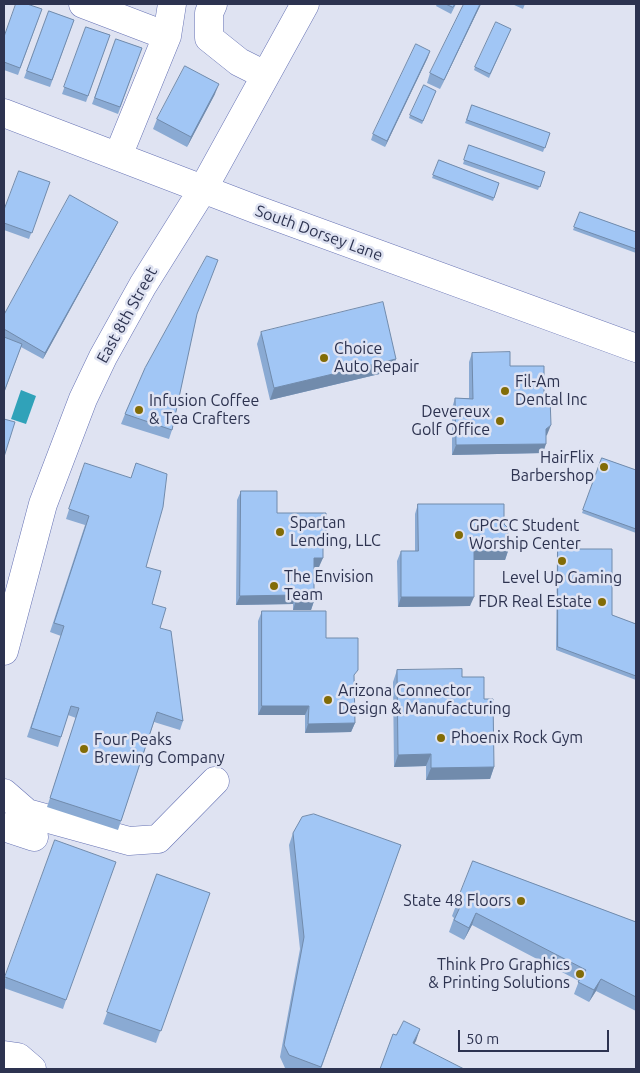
<!DOCTYPE html>
<html>
<head>
<meta charset="utf-8">
<style>
  body { margin:0 }
  #map { position:relative; width:640px; height:1073px; overflow:hidden; background:#dfe3f2; font-family:Ubuntu,sans-serif }
  canvas { display:block }
  .frame { position:absolute; inset:0; border:5px solid #2d3350; pointer-events:none }
  .scale { position:absolute; left:458px; top:1030px; width:151px; height:22px; box-sizing:border-box; border:2px solid #2d3350; border-top:0; padding-left:6px; font-size:15px; line-height:18px; white-space:nowrap; color:#2d3350; -webkit-text-stroke:4px #dfe3f2; paint-order:stroke }
</style>
</head>
<body>
<div id="map">
<canvas width="640" height="1073"></canvas>
<div class="frame"></div>
<div class="scale">50 m</div>
</div>
<script>
const c = document.querySelector('canvas').getContext('2d');
c.lineJoin = 'round';
function fillPath(path, color) { c.fillStyle = color; c.fill(path, 'evenodd'); }
function trace(path, color, width, dash) { c.strokeStyle = color; c.lineWidth = width; c.lineCap = dash ? 'butt' : 'round'; c.setLineDash(dash || []); c.stroke(path); }
function write(font, color, halo, rows, align = 'center') {
  c.font = font + ' Ubuntu,sans-serif'; c.lineWidth = 5; c.setLineDash([]); c.textBaseline = 'middle'; c.strokeStyle = halo; c.fillStyle = color; for (const [text, x, y, turn = 0] of rows) {
    c.save(); c.translate(x, y); c.rotate((+turn || 0) * Math.PI / 180); c.textAlign = isNaN(turn) ? turn : align; if (halo) c.strokeText(text, 0, 0); c.fillText(text, 0, 0); c.restore();
  }
}
fillPath(new Path2D(`
  M21 390 36 396 26 424 11 419Z`), '#30a2b9');
const minor = new Path2D(`
  M83 4 167 36
  M213 4 209 13V38L239 62 265 75
  M4 113 255 209 636 348
  M118 156 167 36 172 4
  M4 651 43 504 83 399 103 357 143 285 203 189 305 4
  M4 793 27 813 129 841 158 839 215 781
  M4 827 34 837
  M4 1055 18 1057 32 1069`);
trace(minor, '#6672b4', 29);
trace(minor, '#fff', 28);
fillPath(new Path2D(`
  M437 4H456L451 14 436 6Z
  M481 4 440 89 427 83 430 73Z
  M512 4H525L523 9Z
  M42 9 18 75 4 70V37Z
  M49 11 74 20 50 87 24 78Z
  M86 27 110 35 86 102 62 94Z
  M511 29 489 78 474 70 475 67Z
  M116 39 142 48 118 114 92 104Z
  M428 57 385 147 371 140 373 134Z
  M436 91 422 124 409 118 410 115Z
  M215 94 187 147 153 129 157 119Z
  M472 105 550 133 543 152 465 123Z
  M469 145 545 172 538 190 463 164Z
  M439 160 499 183 493 201 432 178Z
  M50 182 29 239 4 230V210Z
  M580 212 636 232V253L573 230Z
  M115 228 43 359 21 347 4 393V315Z
  M196 316 172 430 169 439 121 424 125 414Z
  M261 332 396 359 392 371 270 400 257 344Z
  M472 353 510 366 544 398 547 435H546L543 453 452 455V408L455 398H469V362Z
  M602 458 636 470V533L582 513Z
  M81 472 146 567 152 604 160 628 183 721 180 730 154 722 118 830 47 807 76 718 68 715 58 747 27 737 61 636 50 632 85 525 66 519Z
  M241 491 323 541 319 567H314V601L311 610H293V604L236 605 237 500Z
  M418 504 504 524 508 551 505 560H474L470 606 398 607 397 561 401 551H415V514Z
  M558 549 612 615 636 624V680L556 650 557 552Z
  M262 611 326 638 354 680 355 723 351 732 305 733V715H258V621Z
  M397 670 462 677 484 699 494 767 490 779 426 780V766L394 767 393 682Z
  M293 833 401 845 321 1069H289L285 1068 280 1057 300 949 289 845Z
  M55 840 66 1000 63 1009 4 988V982Z
  M473 861 636 922V1011L596 991 589 1002 574 994 579 981 472 925 464 940 449 932 454 918 452 916Z
  M157 874 210 893 156 1043 103 1024Z`), '#8aaad3');
fillPath(new Path2D(`
  M480 4H481L440 89 444 80Z
  M430 51 428 57 385 147 387 141Z
  M219 84 215 94 187 147 191 137Z
  M118 222 115 228 43 359 45 353Z
  M396 359 392 371 270 400 274 388Z
  M551 425 547 435 543 438 546 429Z
  M546 444 543 453 452 455 456 445Z
  M474 551H508L505 560H470Z
  M314 558H323L319 567H310Z
  M296 595 293 604 236 605 240 596Z
  M401 597H474L470 606 398 607Z
  M296 600 314 601 311 610H293Z
  M262 706H309L305 715H258Z
  M355 723 351 732 305 733 308 724Z
  M431 754 426 766 394 767 398 755Z
  M494 767 490 779 426 780 431 768Z
  M476 913 472 925 464 940 469 928Z
  M601 979 596 991 589 1002 594 990Z
  M420 1029 416 1041 408 1055 413 1043Z`), '#718bac');
const building = new Path2D(`
  M16 4H27L42 9 20 68 4 62V37Z
  M446 4H455L453 7Z
  M464 4H480L444 80 430 73Z
  M49 11 74 20 52 80 27 71Z
  M496 22 511 29 490 74 475 67Z
  M86 27 110 35 88 96 64 87Z
  M116 39 142 48 120 107 95 98Z
  M416 44 430 51 387 141 373 134Z
  M185 66 219 84 191 137 157 119Z
  M424 85 436 91 423 121 410 115Z
  M472 105 550 133 545 148 467 120Z
  M469 145 545 172 540 187 464 160Z
  M439 160 499 183 494 198 433 175Z
  M19 171 50 182 32 233 4 223V210Z
  M70 195 118 222 45 353 4 329V315Z
  M580 212 636 232V249L574 227Z
  M207 256 218 260 197 314 172 430 125 414 145 368Z
  M383 302 396 359 274 388 261 332Z
  M4 337 22 344 4 392Z
  M510 352V366H544V398L550 397 551 425 546 429V444L456 445 455 398 473 399 472 353Z
  M4 419 15 422 4 457Z
  M602 458 636 470V529L583 510Z
  M85 463 131 478 136 463 167 474 163 507 146 567 161 571 152 604 166 608 160 628 171 631 183 721 157 712 121 821 50 798 79 708 71 706 61 737 31 728 64 626 54 623 89 516 69 509Z
  M241 491H277V513H326V532L323 535V558H314V601L296 600V595L240 596Z
  M418 504H504V524L508 528V551H474V597H401V551H418Z
  M558 549H612V615L636 624V676L558 647Z
  M262 611H326V638H358V670L354 675 355 723 308 724 309 706H262Z
  M462 669V677H484V699H493L494 767 431 768V754L398 755 397 670Z
  M314 814 401 845 321 1067 289 1055 284 1045 304 937 293 833 302 817Z
  M55 840 116 862 66 1000 5 977Z
  M473 861 636 922V997L601 979 594 990 578 982 586 970 476 913 469 928 454 920 460 907 456 904Z
  M157 874 210 893 161 1031 107 1012Z
  M404 1021 420 1029 413 1043 464 1069H380L393 1034 396 1035Z`);
fillPath(building, '#a1c6f5');
trace(building, '#718bac', 1);
for (const [x, y, r, color] of [
  [324,358,5,"#826c07"],
  [505,391,5,"#826c07"],
  [139,410,5,"#826c07"],
  [500,421,5,"#826c07"],
  [604,467,5,"#826c07"],
  [280,532,5,"#826c07"],
  [459,535,5,"#826c07"],
  [562,561,5,"#826c07"],
  [274,586,5,"#826c07"],
  [602,602,5,"#826c07"],
  [328,700,5,"#826c07"],
  [441,738,5,"#826c07"],
  [84,749,5,"#826c07"],
  [521,901,5,"#826c07"],
  [580,974,5,"#826c07"]
]) { const dot = new Path2D(); dot.arc(x, y, r, 0, 2 * Math.PI); c.fillStyle = color; c.fill(dot); trace(dot, '#dfe3f2', 2); }
write('16px', '#2d3350', '#dfe3f2', [
  ["South Dorsey Lane",319,233,20],
  ["East 8th Street",127,315,-61]
]);
write('16px', '#2d3350', '#dfe3f2', [
  ["Choice",334,349],
  ["Auto Repair",334,367],
  ["Fil-Am",515,382],
  ["Dental Inc",515,400],
  ["Infusion Coffee",149,401],
  ["& Tea Crafters",149,419],
  ["Devereux",490,412,"right"],
  ["Golf Office",490,430,"right"],
  ["HairFlix",594,458,"right"],
  ["Barbershop",594,476,"right"],
  ["Spartan",290,523],
  ["Lending, LLC",290,541],
  ["GPCCC Student",469,526],
  ["Worship Center",469,544],
  ["The Envision",284,577],
  ["Team",284,595],
  ["Level Up Gaming",562,578,"center"],
  ["FDR Real Estate",592,602,"right"],
  ["Arizona Connector",338,691],
  ["Design & Manufacturing",338,709],
  ["Phoenix Rock Gym",451,738],
  ["Four Peaks",94,740],
  ["Brewing Company",94,758],
  ["State 48 Floors",511,901,"right"],
  ["Think Pro Graphics",570,965,"right"],
  ["& Printing Solutions",570,983,"right"]
], 'left');
</script>
</body>
</html>
